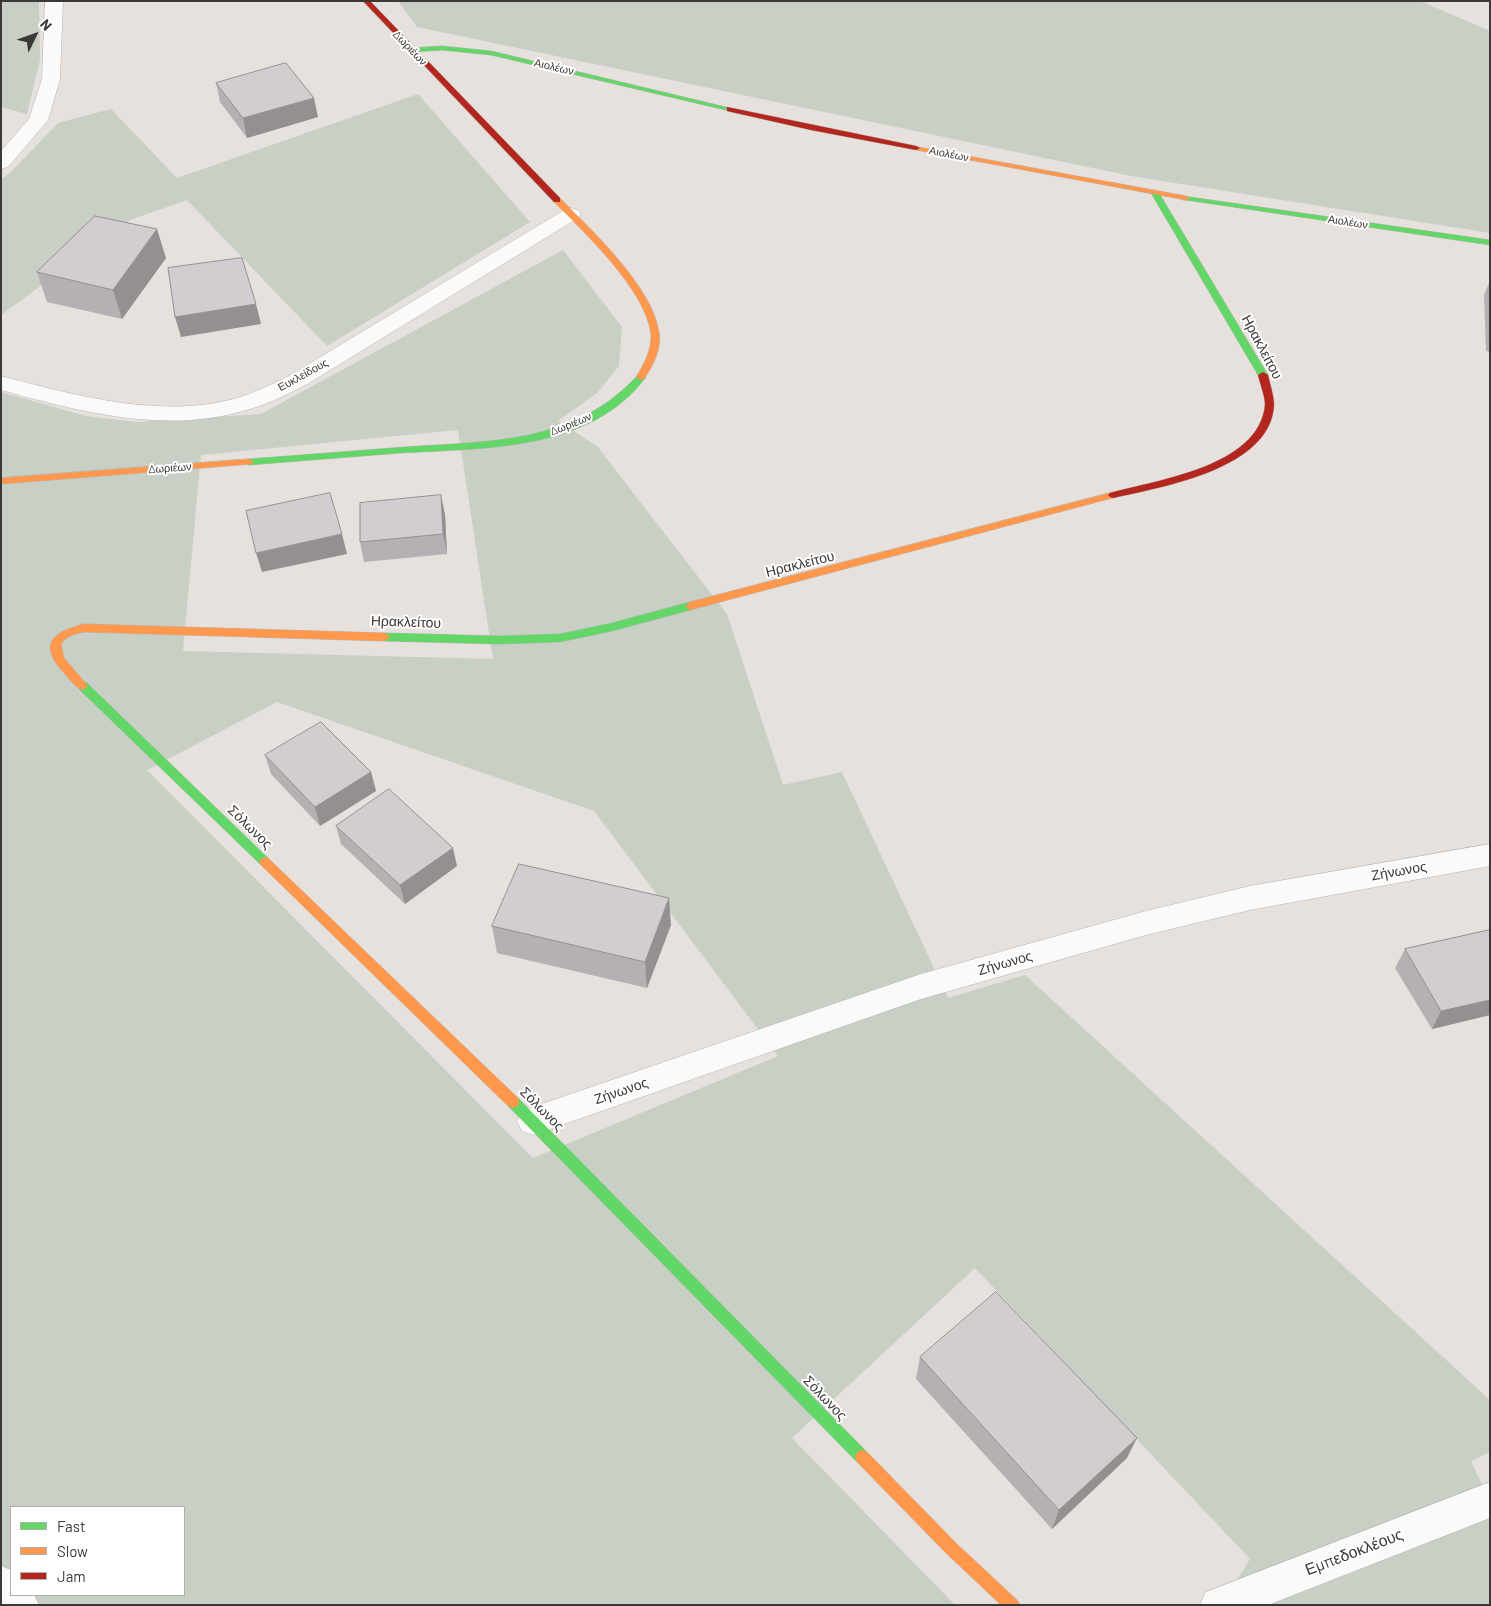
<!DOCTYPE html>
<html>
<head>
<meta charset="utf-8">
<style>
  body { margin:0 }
  #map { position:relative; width:1491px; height:1606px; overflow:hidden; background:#e6e1dd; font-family:Barlow,sans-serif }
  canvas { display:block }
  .frame { position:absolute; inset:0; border:2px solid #3b3835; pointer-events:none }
  .legend { position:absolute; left:10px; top:1506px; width:175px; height:90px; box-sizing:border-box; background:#fff; border:1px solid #b1afae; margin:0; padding:6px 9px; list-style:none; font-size:15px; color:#3b3835 }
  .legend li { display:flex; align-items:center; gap:10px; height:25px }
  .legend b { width:25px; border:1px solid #b1afae }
  .north { position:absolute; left:10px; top:10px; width:50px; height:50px; -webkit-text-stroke:4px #fff; paint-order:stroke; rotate:48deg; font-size:14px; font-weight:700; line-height:20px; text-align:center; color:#3b3835 }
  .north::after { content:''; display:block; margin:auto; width:18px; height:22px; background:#3b3835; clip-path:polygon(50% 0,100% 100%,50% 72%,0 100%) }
</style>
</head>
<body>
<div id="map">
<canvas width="1491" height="1606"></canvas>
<div class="frame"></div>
<ul class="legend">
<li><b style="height:6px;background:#63d668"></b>Fast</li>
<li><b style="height:6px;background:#ff974d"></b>Slow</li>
<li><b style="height:6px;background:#b3261e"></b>Jam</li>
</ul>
<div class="north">N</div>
</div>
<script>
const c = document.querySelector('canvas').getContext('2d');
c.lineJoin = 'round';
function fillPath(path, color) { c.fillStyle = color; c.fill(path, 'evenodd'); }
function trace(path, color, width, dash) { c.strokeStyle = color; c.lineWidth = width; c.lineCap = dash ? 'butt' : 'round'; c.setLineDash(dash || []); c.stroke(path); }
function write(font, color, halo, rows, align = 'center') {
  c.font = font + ' Barlow,sans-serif'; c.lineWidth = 4; c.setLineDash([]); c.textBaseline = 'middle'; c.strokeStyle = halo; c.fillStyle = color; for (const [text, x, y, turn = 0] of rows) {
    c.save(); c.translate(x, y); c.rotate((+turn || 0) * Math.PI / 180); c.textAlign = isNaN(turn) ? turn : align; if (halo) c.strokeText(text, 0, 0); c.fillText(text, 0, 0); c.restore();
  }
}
fillPath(new Path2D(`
  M1 1 39 2 40 60 27 114 1 107Z
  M398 1H1420L1490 31V233L1131 176 417 27Z
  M418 94 530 222 327 346 187 200 130 220 1 315V179L9 174 58 123 111 109 177 178Z
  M563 250 622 327 619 366 597 393 558 421 597 446 727 614 783 785 842 772 948 998 1025 975 1490 1400V1452L1471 1461 1490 1501V1605H1221L1250 1559 975 1268 792 1438 955 1605H1V392L86 416 137 422 261 414ZM458 430 493 659 183 651 201 455ZM277 702 594 811 778 1056 533 1158 147 770ZM11 1507H184V1595H11Z`), '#c8cfc4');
const street = new Path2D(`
  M45 1H63L60 79 48 120 8 167 1 169V151L29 119 42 79Z
  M571 208 578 210 581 214 578 218 309 383C290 393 271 403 250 409 168 435 81 412 1 390V376C75 395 158 419 234 399 255 393 275 383 294 373L564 210Z
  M1490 844V866L1250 910 1146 935 921 999 533 1135 522 1131 517 1121 522 1111 533 1107 921 974 1146 911 1250 886Z
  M1490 1482V1518L1268 1605H1200L1206 1592Z
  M1 1566 11 1570V1595H34L39 1605H1Z`);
const fast = new Path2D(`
  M442 46 491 51 734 109 730 111 491 55 442 50 413 52 409 50 413 48Z
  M1152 191 1159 193 1268 375 1266 377 1263 378 1258 375 1151 193Z
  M1183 196 1490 240V245L1186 200H1183Z
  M641 374 646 377C590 452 483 448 400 453 350 457 299 461 249 465L244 462 249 459C301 455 353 451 405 447 491 441 575 444 638 375Z
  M690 602 694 603 695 606 694 609 612 631 560 642 499 644 385 641 380 637 385 633 499 636 560 634 612 623Z
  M83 682 87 683 269 859 271 862 269 865H261L79 689 78 686Z
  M513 1096 518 1098 867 1452 869 1457 867 1462 862 1464 857 1462 508 1106 507 1102 508 1098Z`);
const slow = new Path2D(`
  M913 146 1186 196 1190 198 1186 200 916 150 912 148Z
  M554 198H560C592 231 652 286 659 332 662 348 653 366 644 379L641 380 636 377C644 365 652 349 651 334 646 290 584 232 554 202Z
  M249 459 254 462 252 464 1 484V478Z
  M1113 492 1116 493 1118 495 1116 497 690 610 685 606 690 602Z
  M84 624 385 633 390 637 385 641 84 632C75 634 66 636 61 644L64 658 88 686 83 690C76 688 70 680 65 674 38 645 50 633 84 624Z
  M265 857 269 859 518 1098 519 1102 518 1106 513 1108 508 1106 261 865 259 862 261 859Z
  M862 1450 867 1452 957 1544 1017 1600 1020 1605H1001L947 1554 857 1462 855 1457 857 1452Z`);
const jam = new Path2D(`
  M363 1H370L560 198V202H554Z
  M727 107 916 146 920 148 916 150 811 130 727 111Z
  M1263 372 1268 375C1270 384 1274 396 1274 405 1271 469 1162 487 1113 498L1110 497 1108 495 1110 493C1156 480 1259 467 1265 405 1265 396 1260 384 1258 375Z`);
trace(street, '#b8b4b1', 1);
trace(fast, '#b8b4b1', 1);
trace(slow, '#b8b4b1', 1);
trace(jam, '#b8b4b1', 1);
fillPath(street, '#fbfafa');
fillPath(fast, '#63d668');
fillPath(slow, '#ff974d');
fillPath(jam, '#b3261e');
fillPath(new Path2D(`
  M216 83 318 117 247 138 220 102Z
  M166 258 122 319 47 302 37 272Z
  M1490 281V352L1486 351 1484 295Z
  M441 495 445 515 447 554 364 562 360 542Z
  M265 755 371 772 376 791 320 826 271 774Z
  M336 826 457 866 405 904 341 844Z
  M671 925 647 988 497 953 492 926Z
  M1490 930V1015L1432 1029 1395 968 1405 949Z
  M920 1357 1127 1458 1052 1529 916 1379Z`), '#b5b0b4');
fillPath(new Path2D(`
  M314 98 318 117 247 138 243 118Z
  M157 229 166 258 122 319 113 290Z
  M256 304 261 324 181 337 175 317Z
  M441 495 445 515 447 554 443 534Z
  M342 534 347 554 262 572 256 553Z
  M371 772 376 791 320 826 315 807Z
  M453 848 457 866 405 904 400 885Z
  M669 898 671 925 647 988 645 962Z
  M1490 1000V1015L1432 1029 1441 1011Z
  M1137 1438 1127 1458 1052 1529 1059 1510Z`), '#949092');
const building = new Path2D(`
  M286 63 314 98 243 118 216 83Z
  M95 216 157 229 113 290 37 272Z
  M242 258 256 304 175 317 168 268Z
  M330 493 342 534 256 553 246 511Z
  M441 495 443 534 360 542V503Z
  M321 722 371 772 315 807 265 755Z
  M389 789 453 848 400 885 336 826Z
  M519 864 669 898 645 962 492 926Z
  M1490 930V1000L1441 1011 1405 949Z
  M996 1292 1137 1438 1059 1510 920 1357Z`);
fillPath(building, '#d3cdd1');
trace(building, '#949092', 1);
write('11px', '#3b3835', '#fff', [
  ["Δωριέων",410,48,46],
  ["Αιολέων",554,67,13],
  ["Αιολέων",949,154,11],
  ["Αιολέων",1348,222,9],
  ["Ευκλείδους",303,375,-29],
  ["Δωριέων",571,424,-22],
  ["Δωριέων",170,468,-4]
]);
write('14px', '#3b3835', '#fff', [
  ["Ηρακλείτου",1262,347,62],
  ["Ηρακλείτου",800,564,-14],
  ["Ηρακλείτου",406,622,2],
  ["Σόλωνος",250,827,44],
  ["Ζήνωνος",1399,871,-10],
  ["Ζήνωνος",1005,963,-16],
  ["Ζήνωνος",621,1091,-19],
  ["Σόλωνος",542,1109,45],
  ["Σόλωνος",825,1398,46]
]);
write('16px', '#3b3835', '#fff', [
  ["Εμπεδοκλέους",1354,1552,-21]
]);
</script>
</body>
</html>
